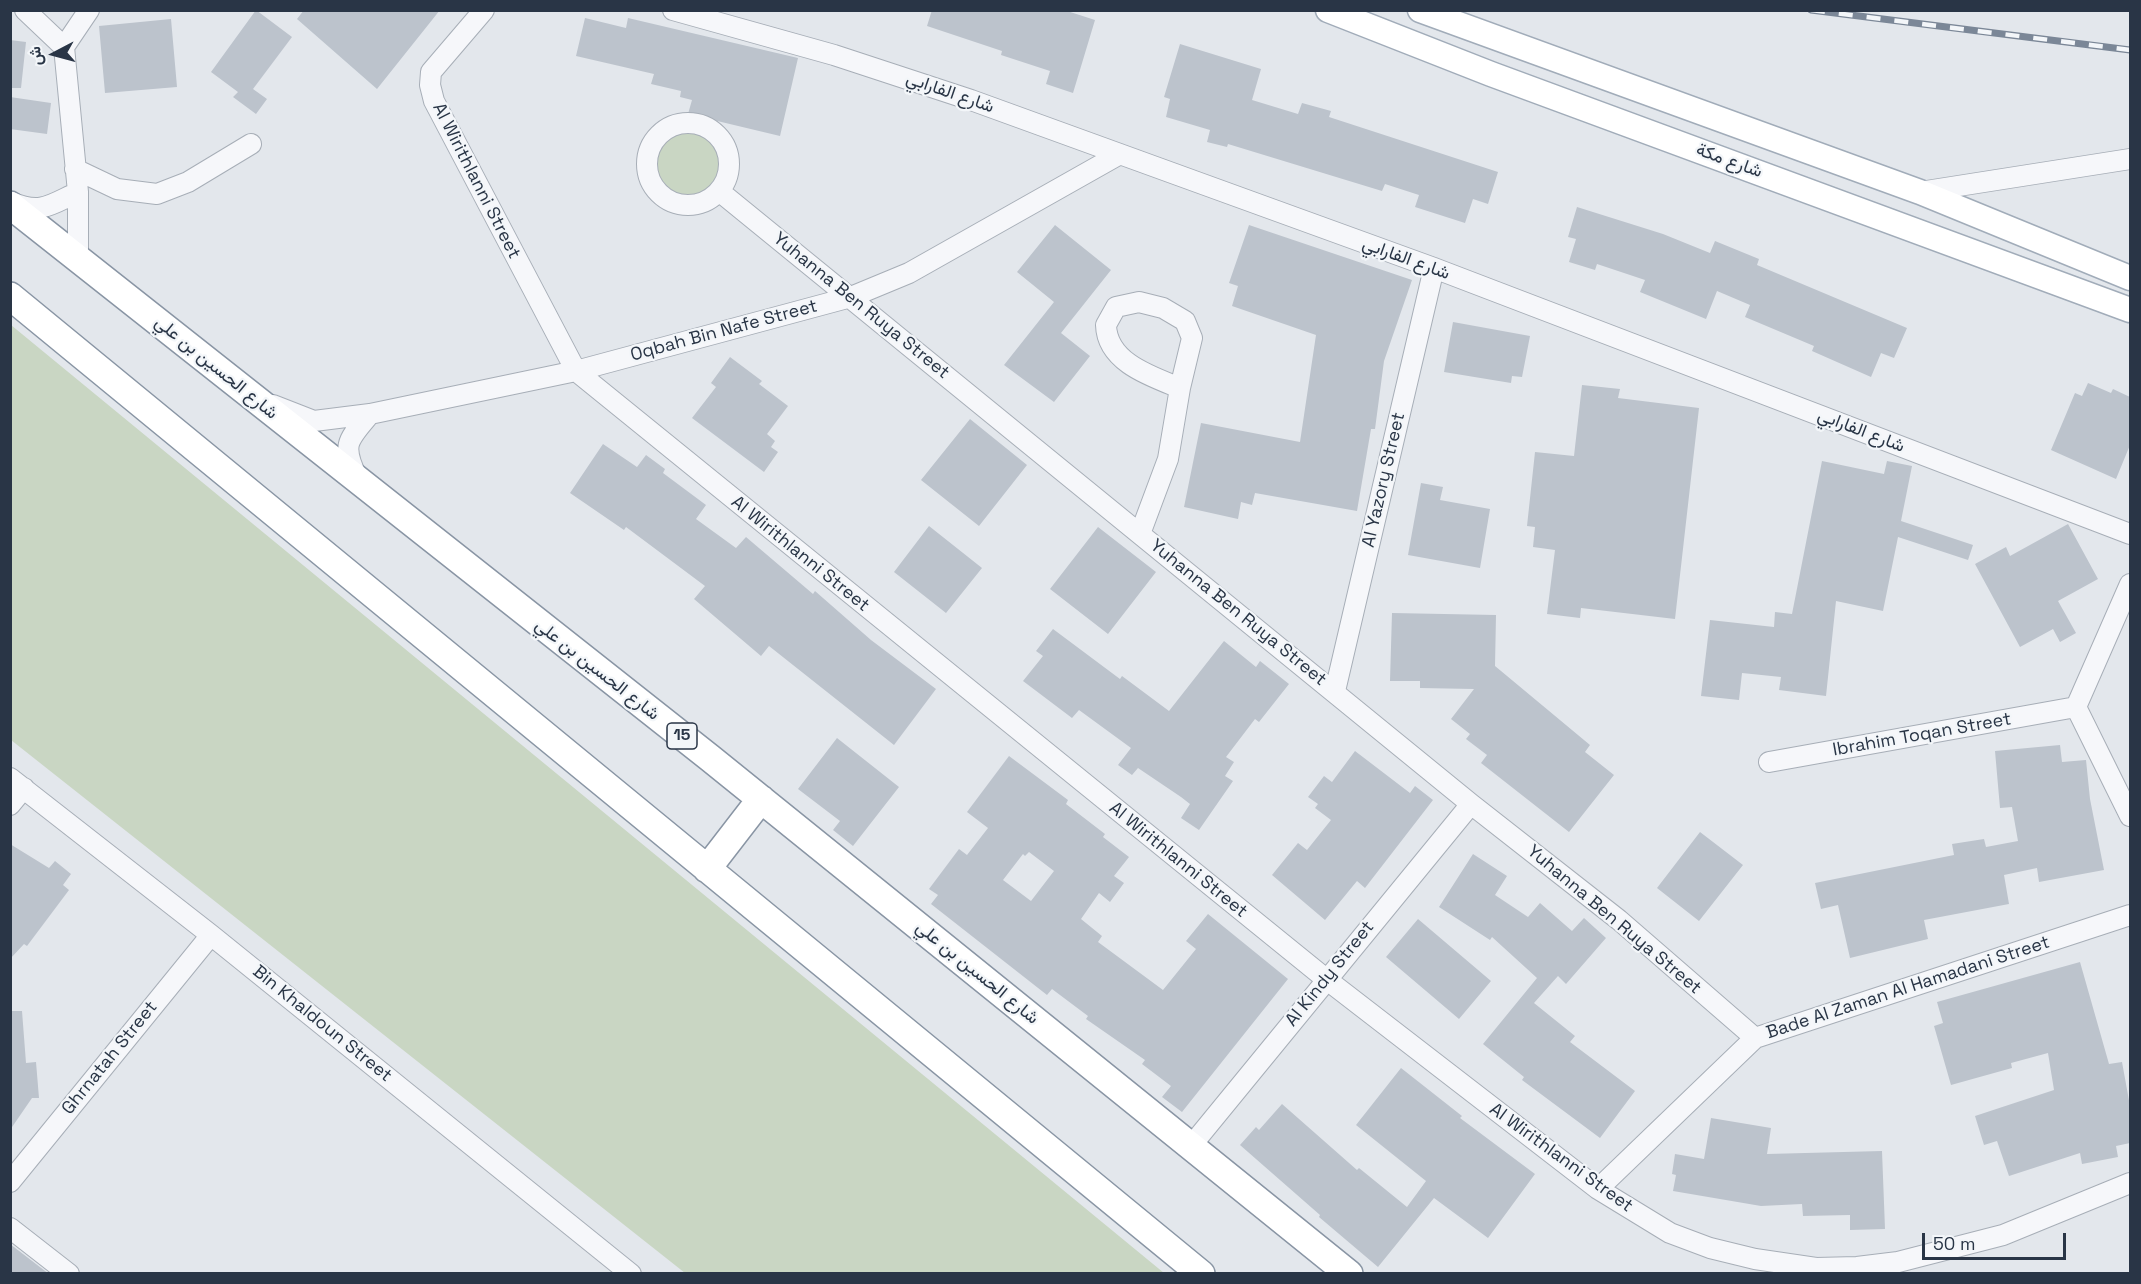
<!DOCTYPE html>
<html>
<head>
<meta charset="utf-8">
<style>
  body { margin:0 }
  #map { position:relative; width:2141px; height:1284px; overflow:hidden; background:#e3e7ec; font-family:"Space Grotesk",Vazirmatn,sans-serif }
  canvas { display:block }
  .frame { position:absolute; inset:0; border:12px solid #293546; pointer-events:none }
  .north { position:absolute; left:24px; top:24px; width:60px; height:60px; -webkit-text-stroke:4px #f3f6f9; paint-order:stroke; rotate:264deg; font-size:16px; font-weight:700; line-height:24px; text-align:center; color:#293546 }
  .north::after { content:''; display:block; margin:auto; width:21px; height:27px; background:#293546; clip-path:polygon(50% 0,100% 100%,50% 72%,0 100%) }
  .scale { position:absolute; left:1922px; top:1233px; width:144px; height:27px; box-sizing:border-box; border:3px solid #293546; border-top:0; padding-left:8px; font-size:18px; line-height:21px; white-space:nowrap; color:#293546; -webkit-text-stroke:4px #f3f6f9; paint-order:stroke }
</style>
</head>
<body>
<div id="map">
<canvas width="2141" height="1284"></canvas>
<div class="frame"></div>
<div class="north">ش</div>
<div class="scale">50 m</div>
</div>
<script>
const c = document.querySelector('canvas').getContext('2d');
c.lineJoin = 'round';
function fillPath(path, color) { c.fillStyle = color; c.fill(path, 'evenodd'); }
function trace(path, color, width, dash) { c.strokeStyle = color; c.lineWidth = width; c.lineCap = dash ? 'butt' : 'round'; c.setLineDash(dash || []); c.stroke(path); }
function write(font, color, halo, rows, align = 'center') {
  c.font = font + ' "Space Grotesk",Vazirmatn,sans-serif'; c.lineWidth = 4.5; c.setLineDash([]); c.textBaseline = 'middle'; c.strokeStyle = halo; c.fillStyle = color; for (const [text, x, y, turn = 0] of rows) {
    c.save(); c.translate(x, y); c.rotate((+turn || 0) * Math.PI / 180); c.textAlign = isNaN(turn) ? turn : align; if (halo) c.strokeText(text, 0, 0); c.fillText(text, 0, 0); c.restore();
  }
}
fillPath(new Path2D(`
  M652 164a36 36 0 1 1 72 0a36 36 0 1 1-72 0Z
  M11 325 1164 1273H685L11 740Z`), '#c9d6c3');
fillPath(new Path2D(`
  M256 10 292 37 253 89 267 99 256 114 233 97 238 92 211 72Z
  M304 10H440L377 89 297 19Z
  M932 10H1064L1095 20 1073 93 1046 84 1050 71 1001 55 1002 51 927 26Z
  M585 18 626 28 628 18 798 58 780 136 688 114 692 100 680 97 681 91 651 84 654 74 576 56Z
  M171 19 177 87 105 93 99 26Z
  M10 40 26 42 21 88H10Z
  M1180 44 1261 69 1252 100 1298 114 1302 103 1331 111 1329 117 1498 172 1488 204 1473 199 1465 223 1415 207 1419 195 1385 184 1382 191 1228 144 1227 147 1207 142 1210 130 1166 117 1170 99 1164 97Z
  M10 97 51 103 47 134 10 129Z
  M1577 207 1663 234 1710 253 1715 241 1759 259 1757 265 1907 328 1894 358 1881 353 1871 377 1812 351 1814 346 1745 317 1750 305 1717 291 1706 319 1640 292 1645 280 1597 264 1595 270 1569 262 1576 239 1568 237Z
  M1055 225 1111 270 1061 333 1090 356 1054 402 1004 365 1054 302 1017 272Z
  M1249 225 1412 280 1384 361 1375 429H1371L1357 511 1255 493 1252 505 1241 502 1238 519 1184 507 1201 423 1300 442 1316 335 1232 306 1238 286 1229 283Z
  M1453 322 1530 336 1522 377 1512 376 1511 383 1444 372Z
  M730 357 762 381 759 384 788 406 767 434 775 441 771 447 778 452 764 472 692 418 716 387 711 383Z
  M2088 383 2111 393 2113 389 2130 397V445L2116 479 2051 450 2075 393 2082 396Z
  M1582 385 1620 389 1618 398 1699 408 1675 619 1581 608 1580 618 1547 614 1555 550 1533 547 1535 527 1527 526 1535 452 1574 456Z
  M970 419 1027 465 979 526 921 480Z
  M603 444 637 467 646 455 665 469 663 473 706 505 696 519 736 548 746 537 813 594 815 591 871 640 936 689 894 745 769 646 761 656 694 599 705 586 626 527 624 530 570 493Z
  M1822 461 1884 474 1887 461 1912 466 1901 521 1973 545 1968 560 1898 537 1883 611 1836 601 1826 696 1779 690 1781 677 1742 673 1739 700 1701 696 1710 620 1774 627 1775 612 1792 614Z
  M1421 483 1443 487 1440 500 1490 509 1480 568 1408 555Z
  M2068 524 2098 579 2058 601 2076 633 2060 642 2053 629 2020 647 1975 564 2006 547 2010 556Z
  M929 526 982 568 946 613 894 572Z
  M1098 527 1156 572 1108 634 1050 589Z
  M1392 613 1496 615 1495 666 1590 745 1585 752 1614 775 1569 832 1481 763 1487 755 1466 739 1470 734 1451 719 1474 689 1420 688V681H1390Z
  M1053 629 1120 679 1122 676 1169 711 1224 641 1256 667 1260 661 1289 684 1259 722 1255 719 1226 757 1234 762 1225 776 1233 781 1199 830 1181 818 1190 804 1181 797 1138 768 1132 775 1118 765 1131 748 1079 710 1072 718 1023 681 1043 656 1036 651Z
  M837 738 899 787 853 846 833 830 840 821 798 789Z
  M2060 745 2062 762 2086 760 2090 799 2104 870 2039 882 2037 868 2004 875 2009 904 1924 920 1928 939 1850 958 1838 905 1821 909 1815 883 1954 855 1952 844 1984 839 1986 847 2018 841 2012 807 2000 808 1995 751Z
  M1355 751 1410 793 1415 786 1433 800 1365 888 1357 881 1325 920 1272 875 1298 843 1307 850 1331 820 1315 808 1318 804 1308 797 1324 776 1332 782Z
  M1009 756 1068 800 1066 804 1105 834 1103 837 1129 857 1114 876 1124 883 1110 902 1099 893 1081 919 1102 936 1098 942 1163 990 1196 949 1186 941 1208 914 1288 979 1182 1112 1162 1097 1171 1086 1142 1064 1145 1060 1086 1019 1088 1016 1052 989 1047 995 931 904 938 895 929 889 959 849 967 855 988 828 967 812ZM1029 852 1054 871 1031 901 1003 880 1023 854 1025 856Z
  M1700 832 1743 865 1699 921 1657 888Z
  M10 844 49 868 55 861 71 874 63 885 69 890 27 946 24 944 10 959Z
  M1473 854 1507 876 1495 895 1528 917 1540 903 1572 931 1584 918 1606 938 1566 984 1558 976 1534 1003 1575 1036 1570 1042 1635 1091 1600 1138 1522 1080 1524 1077 1483 1044 1537 978 1492 937 1490 940 1439 907Z
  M1418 919 1491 981 1459 1019 1386 957Z
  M2080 962 2109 1064 2122 1062 2130 1106V1143L2116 1146 2118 1157 2082 1164 2080 1153 2009 1176 1997 1141 1984 1145 1975 1116 2054 1090 2048 1053 2011 1063 2012 1068 1951 1085 1934 1026 1943 1023 1937 1002Z
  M10 1011H22L26 1063 36 1062 39 1098H32L10 1130Z
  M1401 1068 1462 1116 1460 1118 1535 1174 1488 1238 1434 1198 1378 1267 1319 1217 1320 1215 1240 1145 1256 1127 1259 1130 1282 1104 1357 1170 1359 1168 1407 1207 1426 1181 1356 1125Z
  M1711 1118 1771 1128 1767 1154 1882 1151 1885 1229 1850 1230V1215L1803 1216 1802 1204 1761 1206 1673 1191 1676 1175 1672 1174 1675 1154 1704 1159Z
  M10 1244 49 1274H10Z`), '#bcc3cc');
const minor = new Path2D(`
  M25 10 64 47
  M484 10 431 72 430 85 434 101 576 371 1326 979 1598 1189 1670 1233 1710 1248 1755 1259 1816 1268 1857 1267 1898 1262 2003 1235 2130 1183
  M673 10 834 55 971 100 1434 268 2130 534
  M647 164a41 41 0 1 1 82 0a41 41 0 1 1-82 0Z
  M75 169 117 189 157 194 188 182 251 144
  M719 191 1471 804 1619 920 1755 1038
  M1920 192 2130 159
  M11 202C41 215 50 205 78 192
  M78 257V192L64 47 89 10
  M273 405 314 421 370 414 576 371 851 297 909 273 1120 154
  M357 477C341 444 348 440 370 414
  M1140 534 1168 459 1180 388 1192 338 1185 321 1163 308 1139 302 1116 307 1106 325C1107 362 1150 376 1180 388
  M2130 584 2076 707 2130 816
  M1335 691 1434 268
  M1769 762 2076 707
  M10 778 211 935 631 1274
  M10 805 24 788
  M1191 1146 1471 804
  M10 1182 211 935
  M1598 1189 1755 1038 2130 915
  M10 1228 69 1274`);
const major = new Path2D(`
  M1328 10 1491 74 2130 310
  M1420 10 1920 192 2130 278`);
const highway = new Path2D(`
  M10 205 710 758 1349 1274
  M10 296 1201 1274
  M707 869 761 799`);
trace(minor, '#a7aeb7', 22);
trace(major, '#a1acb9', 27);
trace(highway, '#8995a4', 30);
trace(minor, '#f6f7fa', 20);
trace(major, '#fff', 24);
trace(highway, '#fff', 27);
const rail = new Path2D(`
  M1811 10 2130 50`);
trace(rail, '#7b8797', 7);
trace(rail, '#f3f6f9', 4.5, [14]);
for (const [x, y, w] of [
  [682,736,30]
]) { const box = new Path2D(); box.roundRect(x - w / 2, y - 13, w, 26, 4.5); c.fillStyle = '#f3f6f9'; c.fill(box); trace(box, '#293546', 1.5); }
write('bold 16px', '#293546', null, [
  ["15",682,736]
]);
write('18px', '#293546', '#f3f6f9', [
  ["شارع الفارابي",950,93,19],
  ["شارع مكة",1729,161,20],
  ["Al Wirithlanni Street",476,181,63],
  ["شارع الفارابي",1406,259,20],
  ["Yuhanna Ben Ruya Street",861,306,39],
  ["Oqbah Bin Nafe Street",724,331,-15],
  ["شارع الحسين بن علي",216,368,39],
  ["شارع الفارابي",1861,431,21],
  ["Al Yazory Street",1384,480,-77],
  ["Al Wirithlanni Street",800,554,39],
  ["Yuhanna Ben Ruya Street",1238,613,39],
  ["شارع الحسين بن علي",597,670,38],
  ["Ibrahim Toqan Street",1922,735,-10],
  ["Al Wirithlanni Street",1178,860,39],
  ["Yuhanna Ben Ruya Street",1614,920,40],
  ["شارع الحسين بن علي",977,973,39],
  ["Al Kindy Street",1330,974,-51],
  ["Bade Al Zaman Al Hamadani Street",1908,988,-18],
  ["Bin Khaldoun Street",322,1024,39],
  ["Ghrnatah Street",110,1058,-51],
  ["Al Wirithlanni Street",1561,1158,36]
]);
</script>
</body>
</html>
